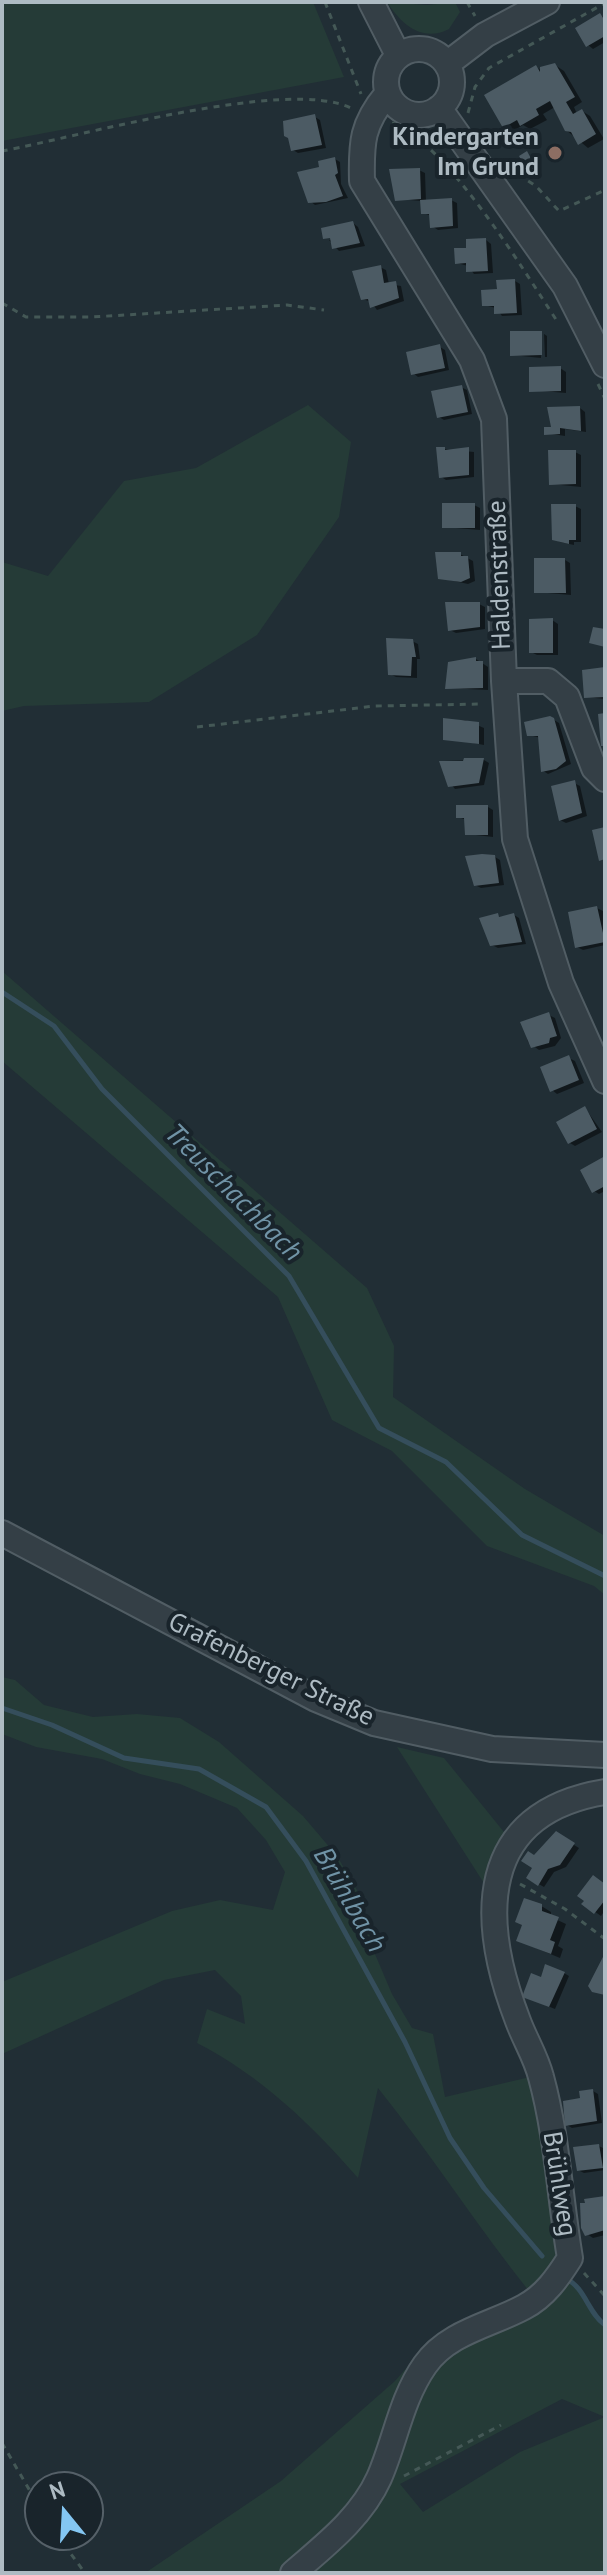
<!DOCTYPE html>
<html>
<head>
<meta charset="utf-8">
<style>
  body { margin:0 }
  #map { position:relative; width:607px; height:2575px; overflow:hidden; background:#212e35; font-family:"PT Sans",sans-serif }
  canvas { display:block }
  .frame { position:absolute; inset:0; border:4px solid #aebbc3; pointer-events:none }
  .north { position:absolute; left:24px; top:2471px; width:80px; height:80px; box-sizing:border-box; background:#19242b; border:2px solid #556068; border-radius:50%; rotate:342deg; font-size:22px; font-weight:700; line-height:32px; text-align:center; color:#aebbc3 }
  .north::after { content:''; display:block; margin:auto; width:28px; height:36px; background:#84c6f2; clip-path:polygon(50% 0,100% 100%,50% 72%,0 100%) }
</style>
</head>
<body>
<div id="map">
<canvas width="607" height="2575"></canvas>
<div class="frame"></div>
<div class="north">N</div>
</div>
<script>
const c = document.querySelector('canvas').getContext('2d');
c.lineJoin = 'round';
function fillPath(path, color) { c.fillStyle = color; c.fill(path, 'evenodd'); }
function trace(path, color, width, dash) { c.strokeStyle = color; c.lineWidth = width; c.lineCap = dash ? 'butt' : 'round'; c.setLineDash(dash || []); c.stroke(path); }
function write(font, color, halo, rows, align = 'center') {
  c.font = font + ' "PT Sans",sans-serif'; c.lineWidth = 8; c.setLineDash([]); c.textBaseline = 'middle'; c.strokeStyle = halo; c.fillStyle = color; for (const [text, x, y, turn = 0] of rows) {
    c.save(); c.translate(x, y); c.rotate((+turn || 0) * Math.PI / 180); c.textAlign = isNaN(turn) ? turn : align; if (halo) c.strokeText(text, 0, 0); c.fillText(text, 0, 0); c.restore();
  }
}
fillPath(new Path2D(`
  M2 2H313L344 77 2 141Z
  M387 2 427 5 455 2 460 12 449 29C422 43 401 24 387 2Z
  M308 405 351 442 339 517 257 635 149 702 24 706 2 711V562L48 576 124 481 196 468Z
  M2 971 367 1288 394 1346 393 1397 525 1489 605 1536V1595L594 1586 487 1546 392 1451 332 1420 278 1297 2 1061Z
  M2 1677 15 1680 44 1705 93 1717 137 1714 180 1718 219 1742 303 1816 337 1856 361 1897 372 1947 392 1994 412 2028 433 2034 445 2097 530 2077 550 2173 558 2254 532 2295C478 2228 432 2155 378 2088L358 2178C311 2124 261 2076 197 2043L207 2009 245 2024 241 1996 215 1970 164 1980 2 2054V1982L172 1911 220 1900 273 1910 285 1872 266 1840 237 1808 180 1784 140 1774 102 1759 36 1747 2 1734Z
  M397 1747 444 1758 508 1837 487 1888Z
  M567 2279C585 2290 588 2312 605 2325V2573H302L335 2544 431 2368ZM562 2399 605 2417 520 2452 423 2512 400 2484Z
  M430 2351 376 2471 328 2531 281 2573H145L281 2481 395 2381 409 2365Z`), '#253b37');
fillPath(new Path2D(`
  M600 15 605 18V42L593 49 588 45Z
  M555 65 564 71 582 102 574 107 577 114 582 111 590 116 604 139 588 148 566 130 555 107 543 114 547 120 530 129 523 125 513 131 504 126 536 67 542 71Z
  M315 117 320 120 326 148 298 153 293 150Z
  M335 159 340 162 341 184 348 198 315 205 310 201 321 169Z
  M419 170 425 173 426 202 451 200 457 203 458 228 438 230 432 226V216L423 213 422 201 397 199Z
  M353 223 358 227 365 246 339 251 329 240 340 238 339 235 325 238 323 229Z
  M486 240 491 244 493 273 474 274 468 266 457 263 469 250Z
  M380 267 386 270 389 284 401 286 404 301 377 310 371 302 363 299Z
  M515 281 520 284 522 315 502 316 496 308 484 305Z
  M540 333 541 358 512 355Z
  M544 334 547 336V357H545Z
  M440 347 445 350 449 370 418 377 413 373Z
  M560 368 566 372V393L531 390Z
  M461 387 467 390 472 414 444 420 439 417Z
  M580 408 585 412 586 432 565 429V436L546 433Z
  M444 449 474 452V477L446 480 440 476Z
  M575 452 581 455V487L551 484Z
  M474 505 480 508V530L444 527Z
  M575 506 581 509V542H574V545L560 542 554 539Z
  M460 554 473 561 475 581 468 584 440 578Z
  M565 560 570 563 571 595 536 592Z
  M479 604 485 607V629L456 633 450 630Z
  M552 620 558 624V655H537L531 652Z
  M412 641 418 644 420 659H417V678L396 677 390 674Z
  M476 659 488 667V690L447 688Z
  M605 670V699L586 697Z
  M445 720H465L484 728V745L445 738Z
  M554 720 559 723 571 764 548 774 542 770 541 738 529 735Z
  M484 760 489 763 484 785 455 789 444 776V761Z
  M574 783 580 786 587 816 566 823 560 820Z
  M488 807 493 810V837L467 834V820L458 817Z
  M495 857 500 860 504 885 481 888 475 885Z
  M597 908 603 911 605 922V945L583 950 577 947Z
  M514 915 519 918 526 944 498 948 492 945 482 919Z
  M549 1015 555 1018 561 1038 555 1046 539 1050 528 1042 523 1023Z
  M569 1058 575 1061 584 1083 557 1094 552 1090Z
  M585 1108 602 1132 575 1146 570 1143Z
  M605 1159V1191L599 1194 594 1191Z
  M556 1834 579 1848 566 1867 554 1872 544 1887 528 1878 535 1867 534 1857Z
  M605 1885V1910L601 1916 584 1904Z
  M525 1901 543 1907 551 1912V1917L566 1924 558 1946 563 1949 560 1958 519 1941 524 1925Z
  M564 1973 569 1976 555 2009 530 1999 542 1979Z
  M593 2091 598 2094 602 2123 572 2128 567 2125 582 2100Z
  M599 2146 605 2149V2170L584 2173 578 2170Z
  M605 2198V2235L593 2238 587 2234Z`), '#0007');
trace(new Path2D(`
  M2 992 54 1026 102 1089 289 1276 379 1428 446 1462 522 1535 605 1576
  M2 1708 52 1725 124 1758 199 1769 266 1807 306 1861 405 2042 450 2138 484 2188 542 2256
  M566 2279C585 2287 588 2313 605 2325`), '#354e5c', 5);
fillPath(new Path2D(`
  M600 13 605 21V36L586 47 575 28Z
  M555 63 575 97 566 102 573 114 582 109 596 134 578 145 571 132 565 131 550 101 536 109 539 115 520 126 517 120 503 128 484 95 536 65 540 72V67Z
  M315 114 322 145 291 151 288 138 284 136 283 121Z
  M527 151 536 168 528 172 519 156Z
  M335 157 338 173 335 175 343 196 326 202 308 203 297 172 319 167 318 161Z
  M420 168 421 199 395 201 389 169Z
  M452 198 453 226 430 228 429 214H421L420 200Z
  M353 221 360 243 332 249 330 238 323 239 321 228Z
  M486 238 488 271 466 272V263L455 264 454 248H466V239Z
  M381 265 384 283 396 281 399 298 370 308 368 299 361 300 352 271Z
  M515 279 517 313 494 314V306H482L481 290 497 289 496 280Z
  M510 331H542V355L510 356Z
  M440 344 445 368 411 375 406 352Z
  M561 366V391L529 392V367Z
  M462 385 468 412 437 418 431 391Z
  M580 406 581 431 560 428V434L544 435V427H551L547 407Z
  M436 447H445V450L469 447V475L439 478Z
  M548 450H576V484L549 485Z
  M442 503H475V528H442Z
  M551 504H576V540H569V544L552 540Z
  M435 552H461V556H468L470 578 461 582 438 579Z
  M534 558H565L566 593H534Z
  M445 602H480V627L448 631Z
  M553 618V653H529V619Z
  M593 627 605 629V647L589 643Z
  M386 638 413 639 416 657H412L411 676 388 675Z
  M476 657V661H483V688L445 689 448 662Z
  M605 667V697L584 698 582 670Z
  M605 713V746H601L598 714Z
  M550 716 554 718 566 761 556 769 541 772 538 736H527L524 722Z
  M443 718 479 722V744L443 740Z
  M464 758H484L479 783 448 787 439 761H463Z
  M575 780 582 813 559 821 551 786Z
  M456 805H488V835H465L464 818H456Z
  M605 827V859L599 861 592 830Z
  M482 854 495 855 499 883 474 886 465 856Z
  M597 906 605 942 575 948 568 912Z
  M498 913 499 917 514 913 522 942 490 946 479 918Z
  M549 1012 557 1036 550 1038 549 1043 531 1048 520 1022Z
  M569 1055 579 1080 550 1092 540 1067Z
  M585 1106 597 1129 568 1144 556 1122Z
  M605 1156V1186L592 1193 580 1170Z
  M556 1831 575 1843 560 1865 548 1869 538 1886 526 1878 532 1868 521 1861 528 1851 534 1855Z
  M593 1875 605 1884V1900L594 1914 581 1904 584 1901 577 1896Z
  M524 1898 542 1904V1911L559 1917 550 1940 555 1942 551 1954 516 1941 522 1925 515 1922Z
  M605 1953V1995L592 1992 588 1986Z
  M545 1964 565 1972 549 2007 522 1997 531 1973 541 1977Z
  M593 2089 597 2121 565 2126 563 2101 580 2098 579 2091Z
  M599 2144 603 2168 577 2171 573 2147Z
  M605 2196V2230L585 2236 581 2228 580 2203H585L584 2199Z`), '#4c5b64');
const minor = new Path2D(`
  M371 2 398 55
  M386 82a33 33 0 1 1 66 0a33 33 0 1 1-66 0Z
  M447 64 485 35 547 2
  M387 94C362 124 361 142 362 181L472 360 494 419 504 681 515 839 561 983 605 1081
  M439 108 565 286 605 365
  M504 681H548L567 697 594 768 605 779
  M2 1533 316 1699 374 1723 492 1749 605 1755
  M293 2573C324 2546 361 2518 379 2478 395 2442 401 2399 425 2365 448 2332 491 2325 524 2307 545 2296 558 2277 570 2258 560 2199 557 2135 541 2077 536 2057 525 2040 518 2021 479 1920 476 1813 605 1792`);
trace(minor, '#515d64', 28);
trace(new Path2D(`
  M325 2 361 94
  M467 2 475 16
  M468 113 475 87 489 68 605 3
  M392 123C446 142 524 271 557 321
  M2 151C78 137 287 77 351 108
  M508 172 511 170 536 186 559 211 605 190
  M2 303 26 317H92L287 305 324 310
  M598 384 605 399
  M197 727 375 706 483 704
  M520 1884 565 1909 605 1939
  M584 2273 605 2296
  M2 2443 40 2508
  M404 2476 501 2425
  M57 2535 85 2573`), '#445856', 3, [6, 6]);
trace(minor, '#343f46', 24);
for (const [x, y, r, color] of [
  [555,153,8,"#8d6e63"]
]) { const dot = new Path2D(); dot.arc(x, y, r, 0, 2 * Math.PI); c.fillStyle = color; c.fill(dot); trace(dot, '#19242b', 3); }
write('bold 26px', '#aebbc3', '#19242b', [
  ["Kindergarten",539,138],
  ["Im Grund",539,168]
], 'right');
write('26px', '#aebbc3', '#19242b', [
  ["Haldenstraße",500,575,-92],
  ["Grafenberger Straße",271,1670,26],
  ["Brühlweg",559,2184,81]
]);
write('italic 28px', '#7093a6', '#19242b', [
  ["Treuschachbach",233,1193,45],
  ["Brühlbach",349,1900,60]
]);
</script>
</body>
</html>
